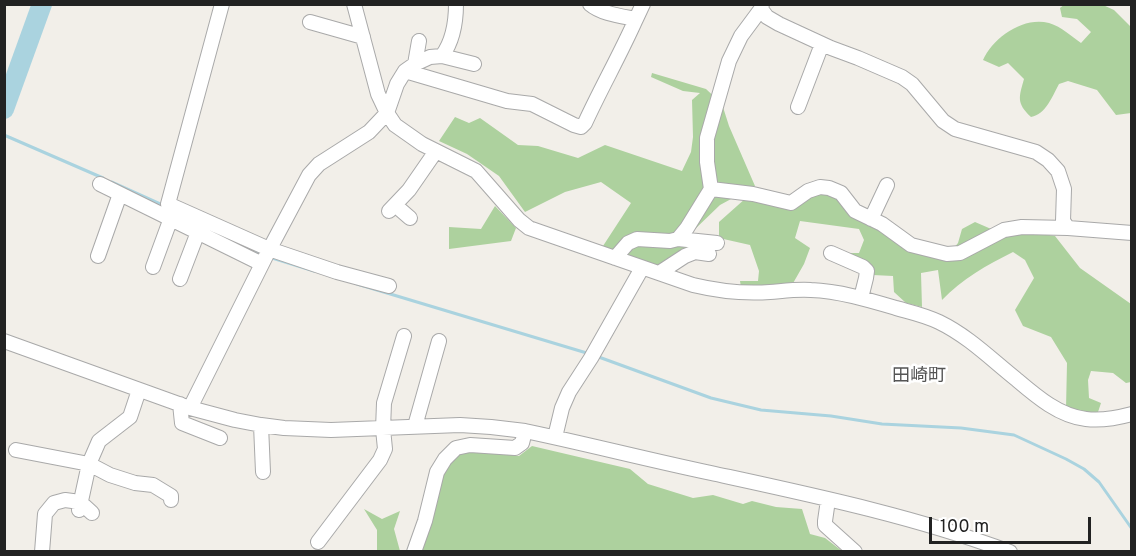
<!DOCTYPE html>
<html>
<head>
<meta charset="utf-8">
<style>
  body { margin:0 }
  #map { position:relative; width:1136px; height:556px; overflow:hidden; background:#f2efe9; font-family:Overpass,sans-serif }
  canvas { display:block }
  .frame { position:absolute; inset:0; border:6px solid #222; pointer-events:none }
  .scale { position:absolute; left:929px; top:517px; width:162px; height:27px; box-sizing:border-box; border:3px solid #222; border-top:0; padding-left:8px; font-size:18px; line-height:21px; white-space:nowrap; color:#222; -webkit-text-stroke:4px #fff; paint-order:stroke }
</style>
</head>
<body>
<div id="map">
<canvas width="1136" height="556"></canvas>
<div class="frame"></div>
<div class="scale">100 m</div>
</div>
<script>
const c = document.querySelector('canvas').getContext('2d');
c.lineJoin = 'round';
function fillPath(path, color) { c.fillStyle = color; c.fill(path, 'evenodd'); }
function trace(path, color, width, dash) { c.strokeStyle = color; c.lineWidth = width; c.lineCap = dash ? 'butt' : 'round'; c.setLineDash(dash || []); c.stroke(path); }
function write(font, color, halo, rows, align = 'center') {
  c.font = font + ' Overpass,"Noto Sans JP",sans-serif'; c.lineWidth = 5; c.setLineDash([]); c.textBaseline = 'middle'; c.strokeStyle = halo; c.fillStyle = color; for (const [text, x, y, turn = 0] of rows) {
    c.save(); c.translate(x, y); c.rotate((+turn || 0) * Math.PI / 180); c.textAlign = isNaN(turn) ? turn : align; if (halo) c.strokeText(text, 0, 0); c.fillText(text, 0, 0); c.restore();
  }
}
fillPath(new Path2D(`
  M1065 4 1103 5 1114 10 1131 27V113L1116 115 1097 90 1068 81 1059 84C1052 97 1046 114 1031 117 1016 103 1019 97 1024 79L1008 63 999 67 983 60C993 37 1024 16 1049 23 1062 27 1071 36 1081 43L1091 32 1077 19 1062 17 1060 8Z
  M652 73 706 89 722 104 729 126 755 186 720 205 693 231 690 248 659 267 637 260 603 246 631 203 601 182 565 192 525 212 499 176 467 154 439 141 455 117 469 123 480 118 518 145 538 146 578 158 605 145 682 171 691 152 693 137 692 100 700 93 683 91 651 77Z
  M828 192 945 259 958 243 962 229 975 222 1005 235 1025 231 1055 236 1080 268 1131 304V382L1126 383 1113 373 1091 371 1088 380 1089 398 1101 403 1097 415 1066 409 1067 363 1051 337 1023 326 1015 310 1034 278 1025 260 1013 252C987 265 962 279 942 300L938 270 921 273 922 307 906 303 894 292 893 276 873 275 846 253H859L864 240 859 229 800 221 795 238 810 248 804 264 792 285 741 287 740 281H758L759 271 750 245 719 238V222L746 198 795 208 816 193Z
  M495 206 516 228 511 241 449 249V227L481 229Z
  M532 446 630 469 648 484 693 498 713 495 743 504 752 501 776 507 802 509 810 534 825 538 842 551 417 552 442 473 457 453 475 449 519 456Z
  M364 509 382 519 400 511 394 529 400 551H377V530Z`), '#add19e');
trace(new Path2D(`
  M4 135 103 178
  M112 182 163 205
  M231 239 262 255
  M269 257 314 271
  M357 284 590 354
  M596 356 711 398 761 410 831 416 882 424 961 428 1014 435 1066 459 1084 469 1099 482 1132 529`), '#aad3df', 3);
trace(new Path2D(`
  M4 109 42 4`), '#aad3df', 20);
const minor = new Path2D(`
  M222 4 168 204 269 249 337 272 389 286
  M354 4 378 94 387 113 395 125 422 144 476 171 519 220 529 228 693 285C718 291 743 294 770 292 783 291 797 289 811 290 839 291 869 300 896 308 910 312 925 315 939 322 968 336 991 359 1016 379 1036 396 1059 416 1086 419 1101 421 1117 418 1132 414
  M590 4C602 14 621 16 636 19L643 4
  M761 9 767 17 779 24 831 48 858 58 902 77 912 84 943 121 955 129 1036 152 1048 160 1058 171 1064 189 1063 221 1068 228 1132 233
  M310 22 363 37
  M442 56 474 64
  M415 64 419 41
  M405 71 507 101 532 104 574 125 581 127 585 123C601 88 620 55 636 19
  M798 107 822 44
  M100 184 262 264
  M711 189 753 194 791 203 808 191 820 187 829 188 841 193 855 211 882 224 911 245 947 254 960 253 1004 230 1022 227 1068 228
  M395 205 410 218
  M389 211 409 190 436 151
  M871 219 887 185
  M678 239 717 243
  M831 253 863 267 867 271 866 278 861 298
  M98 256 120 194
  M615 258 628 243 637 239 670 241 678 239 687 228 711 189 707 162V138L729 61 741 36 761 9 762 4
  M153 267 171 218
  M659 273 685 256 695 252 709 254
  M180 279 198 232
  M4 341 190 408 235 420 261 425 284 428 331 430 460 425 491 427 525 431C587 444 649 460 711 473 812 495 913 516 1010 552
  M180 404 182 423 220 438
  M190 408 268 252 309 175 319 164 369 132 387 113 397 84 405 71 415 64 430 57 442 56C453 41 456 22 456 4
  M261 425 263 472
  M415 426 439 341
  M555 437 562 408 569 392 591 358 642 268
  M16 450 89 464 110 475 135 483 153 485 171 496V500
  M828 500 825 521V525L855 552
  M79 510 89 464 99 441 130 417 139 390
  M318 542 380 460 385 449 383 429 384 403 404 336
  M42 552 45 514 54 503 65 500 80 502 92 513
  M414 552 425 521 437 472 445 459 456 448 470 445 515 448 522 443 525 431`);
trace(minor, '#a9a9a9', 16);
trace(minor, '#fff', 14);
write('18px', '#555', '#fff', [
  ["田崎町",919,377]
]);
</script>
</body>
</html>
